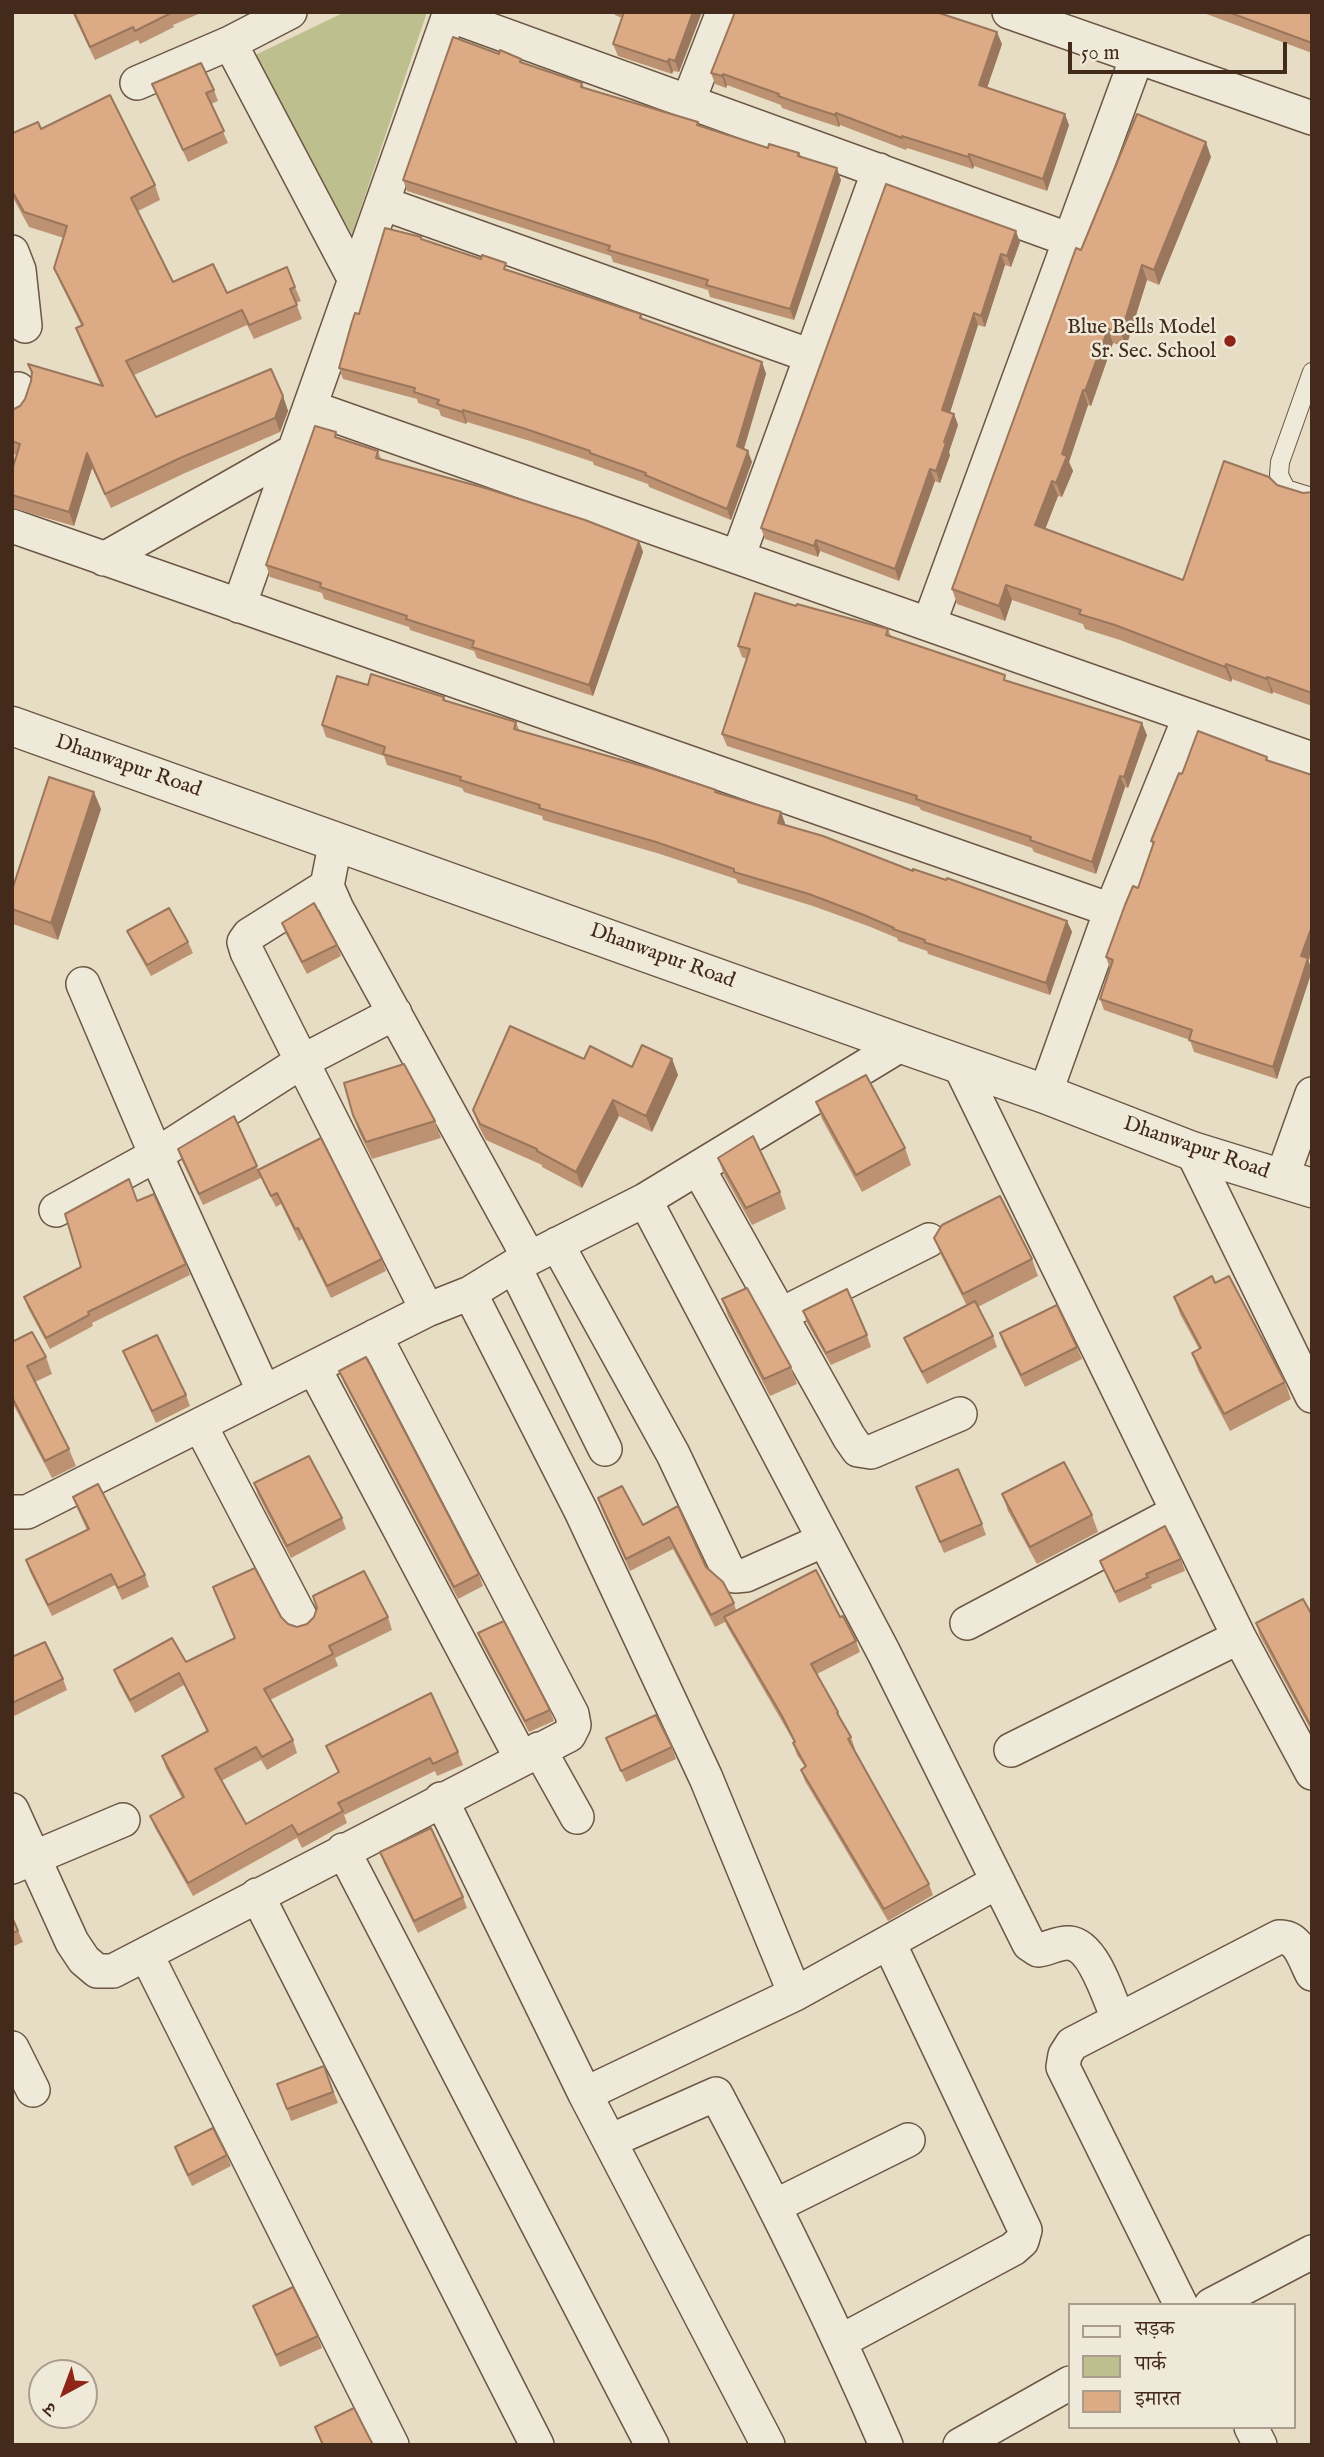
<!DOCTYPE html>
<html>
<head>
<meta charset="utf-8">
<style>
  body { margin:0 }
  #map { position:relative; width:1324px; height:2457px; overflow:hidden; background:#e7ddc4; font-family:"IM FELL English","Noto Serif Devanagari",serif }
  canvas { display:block }
  .frame { position:absolute; inset:0; border:14px solid #432a1a; pointer-events:none }
  .legend { position:absolute; left:1068px; top:2303px; width:228px; height:126px; box-sizing:border-box; background:#efe9d9; border:2px solid #aa9d8d; margin:0; padding:9px 12px; list-style:none; font-size:21px; color:#432a1a }
  .legend li { display:flex; align-items:center; gap:14px; height:35px }
  .legend b { width:35px; border:2px solid #aa9d8d }
  .north { position:absolute; left:28px; top:2359px; width:70px; height:70px; box-sizing:border-box; background:#efe9d9; border:2px solid #aa9d8d; border-radius:50%; rotate:221deg; font-size:19px; font-weight:700; line-height:28px; text-align:center; color:#432a1a }
  .north::after { content:''; display:block; margin:auto; width:24px; height:32px; background:#8f2418; clip-path:polygon(50% 0,100% 100%,50% 72%,0 100%) }
  .scale { position:absolute; left:1068px; top:42px; width:219px; height:32px; box-sizing:border-box; border:4px solid #432a1a; border-top:0; padding-left:9px; font-size:21px; line-height:24px; white-space:nowrap; color:#432a1a; -webkit-text-stroke:5px #efe9d9; paint-order:stroke }
</style>
</head>
<body>
<div id="map">
<canvas width="1324" height="2457"></canvas>
<div class="frame"></div>
<ul class="legend">
<li><b style="height:9px;background:#efe9d9"></b>सड़क</li>
<li><b style="height:19px;background:#bdbf8f"></b>पार्क</li>
<li><b style="height:19px;background:#dcaa84"></b>इमारत</li>
</ul>
<div class="north">उ</div>
<div class="scale">50 m</div>
</div>
<script>
const c = document.querySelector('canvas').getContext('2d');
c.lineJoin = 'round';
function fillPath(path, color) { c.fillStyle = color; c.fill(path, 'evenodd'); }
function trace(path, color, width, dash) { c.strokeStyle = color; c.lineWidth = width; c.lineCap = dash ? 'butt' : 'round'; c.setLineDash(dash || []); c.stroke(path); }
function write(font, color, halo, rows, align = 'center') {
  c.font = font + ' "IM FELL English",serif'; c.lineWidth = 5; c.setLineDash([]); c.textBaseline = 'middle'; c.strokeStyle = halo; c.fillStyle = color; for (const [text, x, y, turn = 0] of rows) {
    c.save(); c.translate(x, y); c.rotate((+turn || 0) * Math.PI / 180); c.textAlign = isNaN(turn) ? turn : align; if (halo) c.strokeText(text, 0, 0); c.fillText(text, 0, 0); c.restore();
  }
}
fillPath(new Path2D(`
  M345 12H427L352 234 249 58Z`), '#bdbf8f');
const service = new Path2D(`
  M1312 372 1280 462 1279 475 1286 489 1312 497`);
const minor = new Path2D(`
  M1009 12 1312 118
  M449 15 1070 240
  M230 43 355 280
  M137 83 230 43 290 12
  M688 102 723 12
  M382 203 811 356
  M12 252 19 270 25 326
  M12 406 18 389
  M310 407 1312 759
  M12 526 1111 910
  M738 557 879 170
  M104 559 294 451
  M239 606 450 12
  M929 624 1137 57
  M336 840 327 886 337 909 529 1258
  M327 886 249 935 244 942 247 952 427 1310
  M83 984 156 1155 264 1392
  M958 1062 1239 1637 1312 1773
  M1045 1094 1111 910 1190 716
  M1192 1151 1312 1396
  M698 1168 849 1437 858 1450 871 1452 960 1414
  M1282 1178 1312 1094
  M645 1200 884 1653 1029 1944 1038 1950C1048 1949 1059 1942 1069 1943 1094 1945 1109 1998 1118 2019
  M56 1210 156 1155 301 1062 395 1013
  M557 1244 673 1454 728 1570 735 1576 746 1575 824 1540
  M514 1266 605 1449
  M470 1293 581 1511 706 1778 795 1994
  M780 1315 929 1240
  M314 1368 521 1758
  M200 1425 302 1620
  M12 1512H27L427 1310 470 1293 514 1266 645 1200 902 1044
  M967 1623 1177 1512
  M539 1749 577 1817
  M1011 1750 1239 1637
  M441 1799 585 2094 768 2445
  M12 1810 72 1942 84 1960 97 1971H113L569 1735 574 1725 572 1714 375 1336
  M343 1850 652 2445
  M12 1867 123 1820
  M257 1895 537 2445
  M146 1954 392 2445
  M12 2048 33 2090
  M585 2094 795 1994 997 1882
  M610 2141 716 2094C777 2209 834 2325 886 2445
  M775 2206 908 2140
  M1181 2305 1063 2067 1065 2055 1072 2044 1279 1937C1299 1936 1304 1959 1312 1974
  M1211 2305 1312 2252
  M841 2341 1013 2249 1022 2241 1025 2230 889 1943
  M1251 2427 1260 2445
  M960 2445 1070 2383`);
const tertiary = new Path2D(`
  M12 726 902 1044 1045 1094 1192 1151 1312 1188`);
trace(service, '#6c5744', 20);
trace(minor, '#6c5744', 36);
trace(tertiary, '#6c5744', 41);
trace(service, '#efe9d9', 18);
trace(minor, '#efe9d9', 33);
trace(tertiary, '#efe9d9', 38);
fillPath(new Path2D(`
  M72 12H203L173 25 174 27 140 44 138 40 95 60Z
  M614 12H702L679 72 673 71 672 74 618 56 613 44 622 18 615 15Z
  M1201 12H1312V53Z
  M1002 44 987 87 1069 125 1047 191 974 166 973 169 907 148 906 150 840 125 839 127 808 117 782 108 781 105 727 85 726 88 715 84 711 73Z
  M499 54 521 59 523 63 582 83 584 88 698 122 699 126 768 148 799 153 801 156 841 180 794 320 710 297 708 290 613 262 611 256 407 191 403 180Z
  M152 84 214 90 218 101 211 104 228 143 188 162 157 95Z
  M41 129 155 185 160 200 138 211 173 282 227 293 295 287 301 301 296 303 302 319 254 339 247 325 134 375 156 417 283 396 288 411 280 432 185 473 111 508 92 468 74 526 12 508V470L17 455 12 454V410L101 386 81 342 76 328 81 325 60 282 54 268 64 238 29 227 12 196V131L13 133Z
  M1211 157 1159 285 1147 280 1126 347 1113 343 1091 406 1088 405 1069 462 1073 471 1062 497 1058 496 1045 529 1183 580 1277 485 1303 493 1312 492V706L1273 692 1272 694 1232 679 1231 682 1120 640 1085 629 1083 624 1012 600 1005 621 957 604 952 589 1081 250Z
  M886 184 1020 242 1011 267 1005 265 985 327 978 325 950 412 954 414 958 425 949 452 950 455 940 483 935 481 899 581 820 551 818 557 765 539 761 528Z
  M422 240 508 271 641 314 643 320 762 362 766 374 744 449 752 462 731 520 649 487 648 484 594 465 593 462 530 441 467 422 466 424 441 416 439 410 418 403 417 399 343 379 339 368Z
  M339 438 378 451 381 459 639 541 643 552 593 696 477 658 474 651 410 630 409 627 324 599 322 593 270 577 266 565Z
  M888 629 891 636 1147 735 1128 788 1125 787 1096 874 1034 852 1032 848 921 810 919 807 727 746 722 734 747 659 742 657 738 646Z
  M368 685 444 697 446 701 516 722 519 730 716 793 785 823V825L913 871 1067 921 1072 932 1050 995 928 954 927 951 898 941 897 938 868 926 813 906 738 883 736 879 660 854 543 820 542 816 464 792 462 788 387 765 384 756 326 737 322 725Z
  M1267 757 1312 950 1277 1079 1194 1052 1190 1040 1104 1010 1100 999 1110 969 1106 957 1138 888 1153 846 1151 841 1182 774Z
  M101 809 58 940 13 924 12 890Z
  M282 923 337 945 341 956 307 974 286 934Z
  M127 931 188 942 193 953 151 976 132 942Z
  M584 1059 632 1067 672 1059 678 1075 652 1132 619 1116 582 1188 542 1167V1165L486 1140 479 1127 473 1110Z
  M816 1102 905 1148 911 1165 862 1192 822 1119Z
  M353 1115 435 1121 441 1138 372 1159 359 1132Z
  M234 1116 258 1170 382 1259 386 1271 331 1298 302 1239 299 1241 281 1204 276 1207 261 1178 203 1205 182 1161 178 1149Z
  M718 1158 780 1192 786 1209 752 1225 724 1175Z
  M137 1201 186 1264 190 1275 92 1323 93 1326 50 1349 28 1308 24 1297 81 1267Z
  M934 1238 1032 1259 1038 1276 978 1307 993 1336 997 1347 927 1384 909 1350 904 1338 967 1306 941 1255Z
  M1215 1283 1285 1382 1291 1399 1230 1431 1198 1370 1192 1353 1199 1349 1180 1314 1174 1297Z
  M722 1299 791 1367 797 1384 770 1396 728 1316Z
  M803 1311 867 1335 871 1347 831 1365 807 1323Z
  M1000 1333 1077 1347 1082 1359 1025 1387 1004 1345Z
  M12 1342 46 1357 52 1374 35 1382 69 1449 76 1466 52 1478 12 1402Z
  M123 1351 186 1395 190 1406 156 1423 128 1362Z
  M339 1371 479 1574 483 1586 458 1599 344 1383Z
  M254 1483 342 1518 346 1529 291 1558 258 1495Z
  M916 1487 982 1524 986 1535 944 1553Z
  M1002 1494 1092 1515 1098 1532 1037 1564 1008 1511Z
  M73 1497 145 1575 149 1587 122 1600 115 1585 52 1616 30 1572 26 1560 87 1530 77 1508Z
  M598 1498 643 1525 678 1506 706 1567 734 1603 736 1610 840 1617 856 1641 860 1652 817 1674 838 1712 842 1722 851 1737 855 1749H854L929 1884 933 1895 888 1921 805 1781 801 1770 805 1767 797 1755 793 1743 794 1742 728 1628 725 1622 715 1627 673 1549 630 1571 602 1510Z
  M1181 1559 1185 1571 1151 1585 1152 1588 1119 1603 1100 1561Z
  M213 1587 281 1617 288 1624 297 1627 388 1617 392 1630 335 1658 338 1666 270 1700 293 1740 297 1753 267 1770 261 1760 221 1781 246 1824 338 1772 326 1746 458 1752 463 1765 437 1776 435 1771 344 1815 347 1823 302 1848 297 1838 193 1896 155 1828 150 1816 182 1798 166 1768 162 1756 207 1732 184 1685 135 1713 119 1683 114 1670 186 1662 235 1638Z
  M1312 1615V1732L1260 1636 1256 1623Z
  M478 1633 550 1710 554 1721 529 1732 482 1644Z
  M12 1657 63 1679 67 1690 12 1717Z
  M606 1738 672 1747 676 1759 626 1782Z
  M380 1852 463 1897 467 1908 418 1933 384 1863Z
  M12 1917 23 1942 12 1947Z
  M324 2066 338 2103 291 2121 277 2084Z
  M175 2147 227 2155 231 2166 192 2186 179 2159Z
  M253 2306 318 2336 322 2348 280 2367Z`), '#bd9272');
fillPath(new Path2D(`
  M693 12H702L679 72 675 61Z
  M997 32 1002 44 984 97 979 85Z
  M669 59 673 71 672 74 667 62Z
  M723 74 727 85 726 88 722 76Z
  M836 113 840 125 839 127 835 115Z
  M1065 114 1069 125 1047 191 1043 179Z
  M1206 142 1211 157 1159 285 1154 270Z
  M969 154 974 166 973 169 968 157Z
  M837 168 841 180 794 320 790 309Z
  M1016 231 1020 242 1011 267 1007 256Z
  M1001 254 1005 265 985 327 981 316Z
  M1142 265 1147 280 1126 347 1121 333Z
  M974 313 978 325 947 422 942 410Z
  M1108 329 1113 343 1091 406 1085 391Z
  M762 362 766 374 741 458 737 446Z
  M1083 390 1088 405 1069 462 1073 471 1062 497 1056 483 1062 454Z
  M283 396 288 411 280 432 275 418Z
  M463 410 467 422 466 424 462 412Z
  M954 414 958 425 949 452 950 455 940 483 936 471Z
  M748 451 752 462 731 520 727 509Z
  M87 453 92 468 74 526 69 512Z
  M930 469 935 481 899 581 895 569Z
  M1052 481 1058 496 1041 540 1035 525Z
  M816 540 820 551 818 557 814 546Z
  M639 541 643 552 593 696 589 685Z
  M1006 585 1012 600 1005 621 999 606Z
  M1226 664 1232 679 1231 682 1225 667Z
  M1267 677 1273 692 1272 694 1267 679Z
  M1142 723 1147 735 1128 788 1124 777Z
  M1120 776 1125 787 1096 874 1092 862Z
  M94 792 101 809 58 940 51 923Z
  M781 812 785 823 782 834 778 823Z
  M1067 921 1072 932 1050 995 1046 983Z
  M1312 926V950L1308 959 1312 971 1277 1079 1273 1067 1301 956Z
  M672 1059 678 1075 652 1132 646 1116Z
  M613 1100 619 1116 582 1188 576 1172Z`), '#9a775c');
const building = new Path2D(`
  M74 12H168L169 14 135 31 133 27 90 47Z
  M624 12H693L675 61 669 59 667 62 613 44Z
  M735 12H936L997 32 979 85 1065 114 1043 179 969 154 968 157 902 136V138L836 113 835 115 804 105 778 96 779 94 723 74 722 76 711 73Z
  M1228 12H1312V43Z
  M453 37 499 54 500 50 521 59 520 62 582 83 581 87 698 122 697 125 768 148 769 144 799 153 798 156 837 168 790 309 706 285 708 280 608 250 610 246 403 180Z
  M201 63 214 90 206 93 224 131 183 150 152 84Z
  M110 95 155 185 131 198 173 282 213 264 227 293 287 267 295 287 290 289 297 305 249 325 242 310 126 361 156 417 271 369 283 396 275 418 180 458 105 494 87 453 69 512 12 495V470L20 444 12 441V410L20 406 25 399 31 381 32 372 28 364 103 386 76 328 83 325 54 268 67 226 24 212 12 191V131L13 133 38 122 41 129Z
  M1137 114 1206 142 1154 270 1142 265 1121 333 1108 329 1085 391 1083 390 1062 454 1067 456 1056 483 1052 481 1035 525 1183 580 1224 461 1269 477 1277 485 1303 493 1312 492V693L1267 677V679L1226 664 1225 667 1115 625 1079 614 1081 610 1006 585 999 606 952 589 1076 248 1081 250Z
  M886 184 1016 231 1007 256 1001 254 981 316 974 313 942 410 954 414 944 442 946 443 936 471 930 469 895 569 816 540 814 546 761 528Z
  M385 228 421 237V239L481 259 482 255 506 263 504 269 641 314 640 318 762 362 737 446 748 451 727 509 645 475 646 473 590 453V451L526 429 463 410 462 412 437 404 439 400 414 392 415 388 339 368 352 322 355 313 359 314Z
  M315 426 336 432 335 437 378 451 376 458 485 488 585 520 639 541 589 685 472 647 474 641 406 619 407 616 320 587 321 583 266 565Z
  M755 593 796 606 797 604 888 629 886 635 1005 675 1004 680 1142 723 1124 777 1120 776 1092 862 1030 840 1031 837 916 799 917 796 722 734 750 649 738 646Z
  M371 674 444 697 443 700 516 722 514 729 653 769 716 790 715 792 781 812 778 823 823 836 913 871V869L946 880 947 878 1067 921 1046 983 924 942 925 940 893 929 894 928 864 915 809 894 734 872V869L656 842 539 808 540 805 460 780 461 777 383 754 385 747 322 725 337 676 368 685Z
  M1198 731 1267 757 1266 760 1312 775V926L1301 956 1308 958 1273 1067 1189 1040 1192 1030 1100 999 1113 960 1106 957 1125 905 1133 886 1138 888 1154 842 1151 841 1179 773 1182 774Z
  M49 777 94 792 51 923 12 909V890Z
  M314 903 337 945 302 962 282 923Z
  M169 908 188 942 147 965 127 931Z
  M510 1026 584 1059 590 1046 632 1067 642 1045 672 1059 646 1116 613 1100 576 1172 537 1151V1149L480 1124 473 1110Z
  M404 1064 435 1121 366 1142 353 1115 344 1083Z
  M866 1075 905 1148 856 1175 816 1102Z
  M234 1116 257 1166 199 1194 178 1149Z
  M753 1136 780 1192 746 1208 718 1158Z
  M321 1138 382 1259 327 1286 298 1228 295 1229 277 1193 271 1196 258 1170Z
  M129 1179 137 1201 154 1194 186 1264 88 1312 89 1315 46 1338 24 1297 81 1267 65 1214Z
  M1000 1196 1032 1259 963 1294 934 1238 942 1225Z
  M1212 1276 1215 1283 1229 1276 1285 1382 1224 1414 1192 1353 1201 1348 1174 1297Z
  M747 1288 791 1367 764 1379 722 1299Z
  M847 1289 867 1335 826 1353 803 1311Z
  M975 1301 993 1336 922 1372 904 1338Z
  M1057 1305 1077 1347 1021 1375 1000 1333Z
  M32 1332 46 1357 27 1366 69 1449 45 1461 12 1397V1342Z
  M157 1335 186 1395 152 1411 123 1351Z
  M366 1357 479 1574 454 1587 339 1371Z
  M309 1456 342 1518 287 1546 254 1483Z
  M1064 1462 1092 1515 1030 1547 1002 1494Z
  M958 1469 982 1524 940 1542 916 1487Z
  M98 1484 145 1575 118 1588 111 1574 48 1605 26 1560 89 1529 73 1497Z
  M622 1486 643 1525 678 1506 706 1567 723 1582 734 1603 711 1615 669 1537 626 1559 598 1498Z
  M1165 1526 1181 1559 1146 1574 1148 1577 1115 1592 1100 1561Z
  M255 1568 281 1617 288 1624 297 1627 307 1624 314 1617 317 1608 313 1596 364 1571 388 1617 329 1646 333 1654 264 1689 293 1740 262 1757 256 1747 215 1769 246 1824 339 1772 326 1746 431 1693 458 1752 433 1764 430 1758 338 1803 343 1811 298 1835 292 1825 188 1883 150 1816 184 1797 162 1756 208 1731 179 1673 130 1700 114 1670 172 1638 186 1662 235 1638 213 1587Z
  M816 1570 840 1617 843 1616 856 1641 811 1664 838 1712 837 1713 851 1737 848 1739 929 1884 884 1909 801 1770 806 1766 793 1743 795 1742 782 1716 724 1617Z
  M1303 1599 1312 1615V1728L1256 1623Z
  M504 1621 550 1710 525 1721 478 1633Z
  M45 1642 63 1679 12 1703V1657Z
  M656 1715 672 1747 621 1771 606 1738Z
  M431 1828 463 1897 414 1921 380 1852Z
  M12 1917 18 1931 12 1933Z
  M324 2066 333 2092 287 2109 277 2084Z
  M213 2128 227 2155 188 2175 175 2147Z
  M293 2287 318 2336 276 2355 253 2306Z
  M354 2408 373 2445H323L315 2427Z`);
fillPath(building, '#dcaa84');
trace(building, '#9a775c', 2);
for (const [x, y, r, color] of [
  [1230,341,7,"#8f2418"]
]) { const dot = new Path2D(); dot.arc(x, y, r, 0, 2 * Math.PI); c.fillStyle = color; c.fill(dot); trace(dot, '#efe9d9', 2.5); }
write('21px', '#432a1a', '#efe9d9', [
  ["Blue Bells Model",1216,329],
  ["Sr. Sec. School",1216,353]
], 'right');
write('21px', '#432a1a', '#efe9d9', [
  ["Dhanwapur Road",128,767,19],
  ["Dhanwapur Road",662,957,20],
  ["Dhanwapur Road",1196,1149,19]
]);
</script>
</body>
</html>
